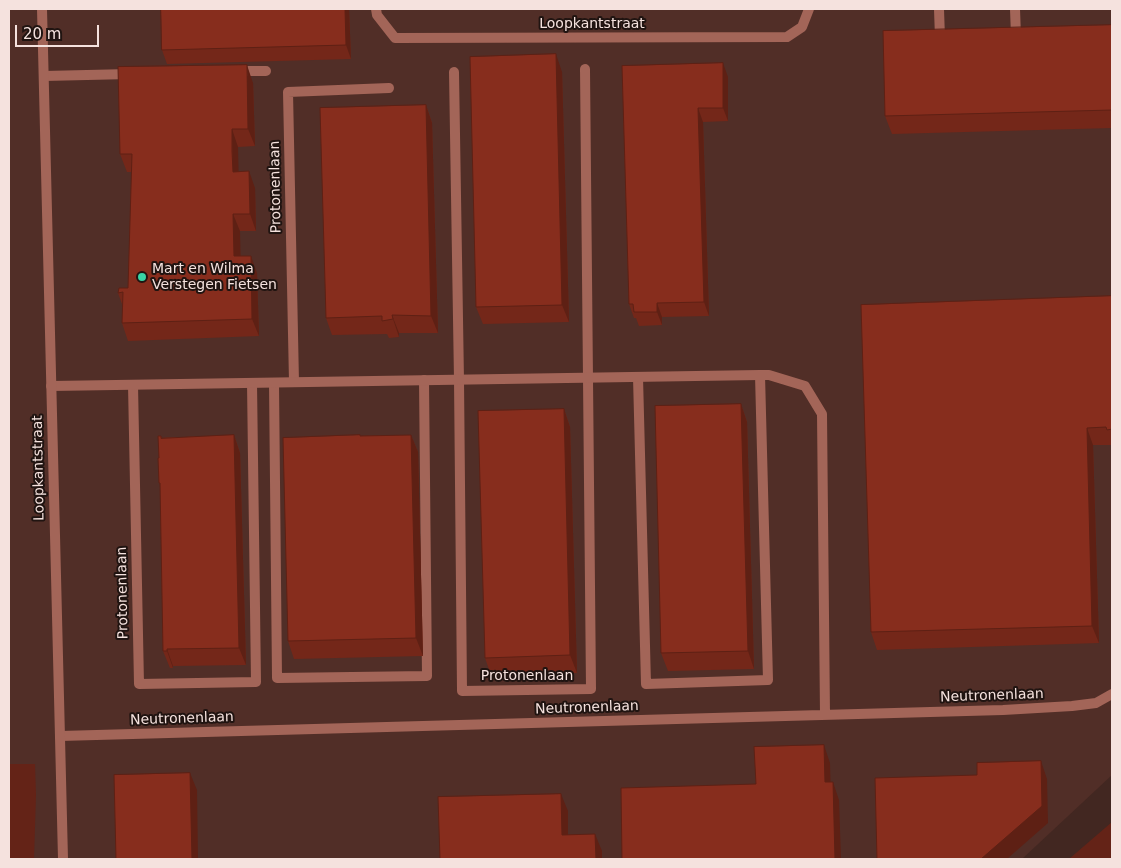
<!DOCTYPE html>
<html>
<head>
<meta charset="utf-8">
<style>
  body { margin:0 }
  #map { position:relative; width:1121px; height:868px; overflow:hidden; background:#422721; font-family:"DejaVu Sans",sans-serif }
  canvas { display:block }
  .frame { position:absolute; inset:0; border:10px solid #f5e2de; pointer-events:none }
  .scale { position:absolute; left:15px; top:25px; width:84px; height:22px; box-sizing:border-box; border:2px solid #f5e2de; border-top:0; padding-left:6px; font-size:15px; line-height:18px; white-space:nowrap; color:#f5e2de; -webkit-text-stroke:4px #201411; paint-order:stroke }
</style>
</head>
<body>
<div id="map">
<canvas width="1121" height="868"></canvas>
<div class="frame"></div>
<div class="scale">20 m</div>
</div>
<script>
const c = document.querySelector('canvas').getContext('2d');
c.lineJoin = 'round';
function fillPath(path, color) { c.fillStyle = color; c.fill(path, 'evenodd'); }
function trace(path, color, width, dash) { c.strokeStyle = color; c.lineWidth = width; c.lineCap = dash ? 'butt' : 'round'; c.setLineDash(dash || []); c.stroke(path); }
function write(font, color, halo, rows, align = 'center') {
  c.font = font + ' "DejaVu Sans",sans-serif'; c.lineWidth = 4; c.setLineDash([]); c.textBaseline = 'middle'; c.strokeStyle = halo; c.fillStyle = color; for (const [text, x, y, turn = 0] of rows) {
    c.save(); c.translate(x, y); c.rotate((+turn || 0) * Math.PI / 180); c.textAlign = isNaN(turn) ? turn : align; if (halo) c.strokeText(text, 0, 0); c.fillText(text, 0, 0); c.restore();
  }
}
fillPath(new Path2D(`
  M9 9H1112V775L1022 859H9Z`), '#512e27');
fillPath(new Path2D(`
  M9 764H35L36 795 34 859H9Z
  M1112 822V859H1069Z`), '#642317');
trace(new Path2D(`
  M376 9 377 15 395 38 787 37 802 27 809 9
  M939 9 940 38H944
  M1015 9 1016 36
  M235 71H266
  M454 72 459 380 462 691 591 689 585 69
  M44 76 130 74
  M638 377 646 684 768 680 760 375
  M294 382 288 92 389 88
  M274 383 277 678 427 676 424 380
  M133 385 139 684 256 682 252 383`), '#a36558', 10);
trace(new Path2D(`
  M51 386 760 375H769L805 386 822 414 825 715
  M60 736 1003 710 1072 706 1096 703 1112 694`), '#a36558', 10);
trace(new Path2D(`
  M42 9 63 859`), '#a36558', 10);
fillPath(new Path2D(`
  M349 9 351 59 167 64 162 50Z
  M1112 25V128L892 134 885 116Z
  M622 66 728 77V121L703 122 709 316 662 317V325L639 326 636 318H634L629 304Z
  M562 72 569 322 483 324 476 307Z
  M253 83 255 146 238 147V171L255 188 256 231H240V256L257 273 259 336 128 341 122 323V304L118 293 128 288 132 172H127L120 154Z
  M426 105 432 123 438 333H399V337L389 338 387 334 332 335 326 318Z
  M1112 296V445H1093L1099 643 877 650 871 632Z
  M741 404 747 422 754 669 668 671 661 653Z
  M564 409 570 427 577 673 491 675 485 658Z
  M234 435 240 453 246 665 173 666V668H170L163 651 160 485 159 483V458L161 436 162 438Z
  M411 435 418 452 423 656 294 659 288 641 360 436Z`), '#742719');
fillPath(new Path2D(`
  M345 9H349L351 59 346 45Z
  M556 54 562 72 569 322 562 305Z
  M723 63 728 77V121L723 108Z
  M247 65 253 83 255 146 248 129Z
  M426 105 432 123 438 333 431 316Z
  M698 108 703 122 709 316 704 302Z
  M232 129 238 147 239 189 233 172Z
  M249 171 255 188 256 231 250 214Z
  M233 214 240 231 241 274 234 256Z
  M251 256 257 273 259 336 252 319Z
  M657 303 662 317V325L657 312Z
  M392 315 399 333V337L393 319Z
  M741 404 747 422 754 669 748 651Z
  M564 409 570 427 577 673 570 655Z
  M1087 428 1093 445 1099 643 1092 626Z
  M234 435 240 453 246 665 239 648Z
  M411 435 418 452 423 656 416 638Z
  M167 649 173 666V668L167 651Z
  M824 745 830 763 831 800 825 782Z
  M1041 761 1047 779 1048 823 1007 859H981Z
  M190 773 197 790 198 859H192Z
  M833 782 839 800 841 859H835Z
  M561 794 568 811V852L562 835Z
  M595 834 602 851V859H596Z`), '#5e2014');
const building = new Path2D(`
  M161 9H345L346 45 162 50Z
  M1112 25V110L885 116 883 31Z
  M556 54 562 305 476 307 470 57Z
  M723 63V108H698L704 302 657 303V312H634L633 304H629L622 66Z
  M247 65 248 129H232V151L233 172 249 171 250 214H233L234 256H251L252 319 122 323 123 292 118 293 119 288H128L132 154H120L118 67Z
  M426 105 431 316 392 315 393 319 382 321V316L326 318 320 108Z
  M1112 296V429L1107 430 1106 427 1087 428 1092 626 871 632 861 305Z
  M741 404 748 651 661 653 655 406Z
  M564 409 570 655 485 658 478 411Z
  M234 435 239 648 167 649V651H163L160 483H159L158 458H159L158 436H161V438Z
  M360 435V436L411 435 416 638 288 641 283 438Z
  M824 745 825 782H833L835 859H622L621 788 756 784 754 747Z
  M1041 761 1042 806 981 859H877L875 778 977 775V763Z
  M190 773 192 859H116L114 775Z
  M561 794 562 835 595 834 596 859H440L438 797Z`);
fillPath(building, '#872d1d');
trace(building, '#5e2014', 1);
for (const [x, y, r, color] of [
  [142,277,5,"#39d4a5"]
]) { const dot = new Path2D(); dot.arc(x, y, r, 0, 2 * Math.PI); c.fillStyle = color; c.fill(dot); trace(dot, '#201411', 2); }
write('14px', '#f5e2de', '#201411', [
  ["Loopkantstraat",592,24],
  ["Protonenlaan",276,187,-91],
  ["Loopkantstraat",39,468,-91],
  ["Protonenlaan",123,593,-91],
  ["Protonenlaan",527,676],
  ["Neutronenlaan",992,696,-2],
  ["Neutronenlaan",587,708,-2],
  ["Neutronenlaan",182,719,-2]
]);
write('14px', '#f5e2de', '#201411', [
  ["Mart en Wilma",152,269],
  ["Verstegen Fietsen",152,285]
], 'left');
</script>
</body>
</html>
